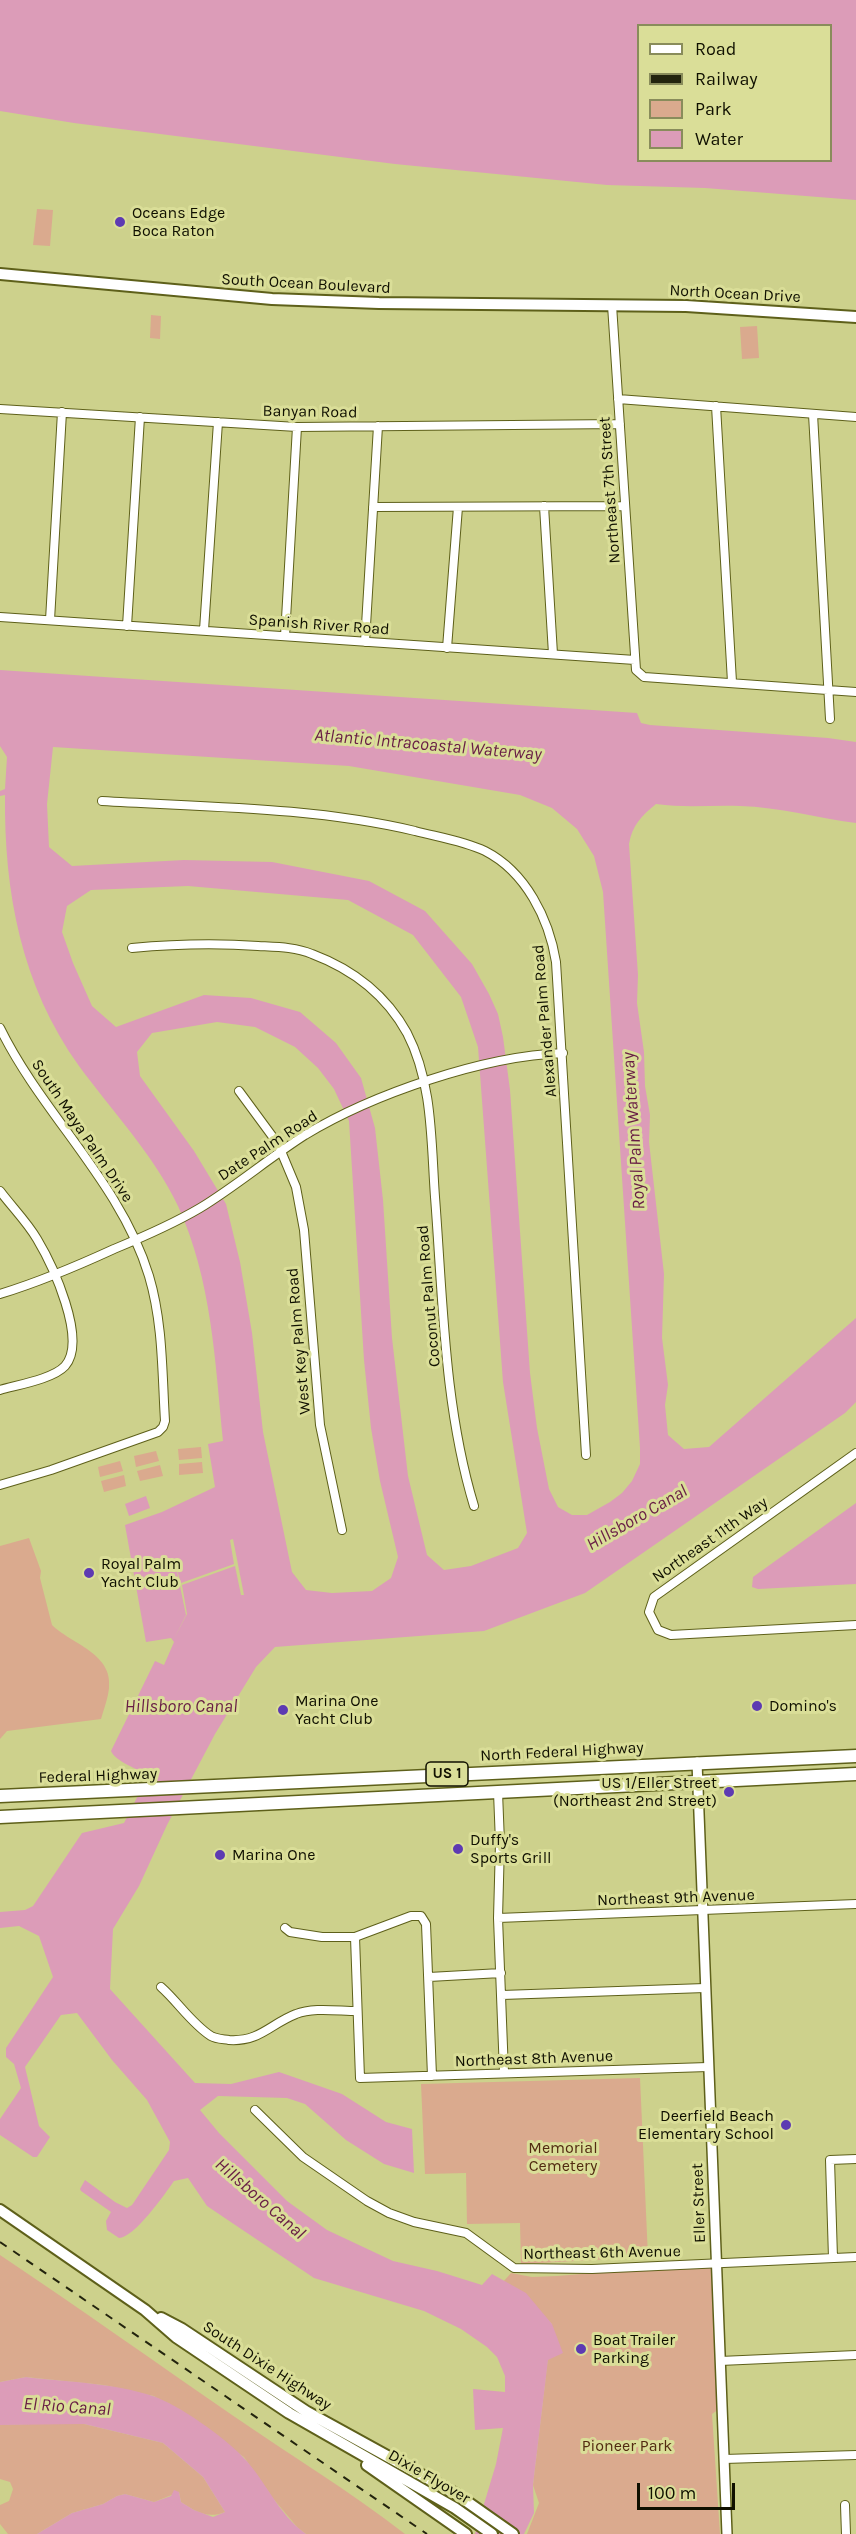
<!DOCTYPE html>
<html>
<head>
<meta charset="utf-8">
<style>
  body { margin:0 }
  #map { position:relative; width:856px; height:2534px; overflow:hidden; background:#cdd18c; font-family:Karla,sans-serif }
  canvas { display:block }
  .legend { position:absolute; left:637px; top:24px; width:195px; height:138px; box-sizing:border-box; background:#dade98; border:2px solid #898c5b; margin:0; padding:8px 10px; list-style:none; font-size:18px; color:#101000 }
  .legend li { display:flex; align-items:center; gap:12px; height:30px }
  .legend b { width:30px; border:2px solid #898c5b }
  .scale { position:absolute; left:637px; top:2483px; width:98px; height:27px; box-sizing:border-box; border:3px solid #101000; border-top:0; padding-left:8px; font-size:18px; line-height:21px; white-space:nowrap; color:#101000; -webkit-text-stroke:4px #dade98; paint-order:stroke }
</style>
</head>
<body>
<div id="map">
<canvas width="856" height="2534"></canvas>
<ul class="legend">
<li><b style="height:8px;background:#fff"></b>Road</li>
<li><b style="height:8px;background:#23240e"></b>Railway</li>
<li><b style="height:16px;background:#daaa8e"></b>Park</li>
<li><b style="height:16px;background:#dc9cb8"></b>Water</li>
</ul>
<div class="scale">100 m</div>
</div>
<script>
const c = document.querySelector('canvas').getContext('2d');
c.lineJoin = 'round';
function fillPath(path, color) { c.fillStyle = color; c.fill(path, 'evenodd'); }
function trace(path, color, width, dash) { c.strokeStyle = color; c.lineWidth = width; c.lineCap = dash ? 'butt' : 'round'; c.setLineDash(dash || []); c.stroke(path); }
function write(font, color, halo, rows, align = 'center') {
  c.font = font + ' Karla,sans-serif'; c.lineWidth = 6; c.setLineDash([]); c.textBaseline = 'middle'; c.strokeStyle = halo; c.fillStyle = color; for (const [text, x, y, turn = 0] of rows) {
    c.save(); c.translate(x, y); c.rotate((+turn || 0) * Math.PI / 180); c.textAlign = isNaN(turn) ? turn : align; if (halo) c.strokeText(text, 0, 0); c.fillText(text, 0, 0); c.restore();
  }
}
fillPath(new Path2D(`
  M37 209 53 210 50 246 33 245Z
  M151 315 161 316 160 339 150 338Z
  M757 326 759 358 742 359 740 327Z
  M201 1447 202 1458 179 1460 178 1449Z
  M156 1451 159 1461 136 1467 134 1456Z
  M120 1461 123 1471 100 1477 98 1467Z
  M202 1462 203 1473 179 1475V1464Z
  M160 1465 163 1476 140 1481 137 1471Z
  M124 1475 126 1486 104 1492 101 1481Z
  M29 1538 41 1571 40 1578 52 1625C71 1644 113 1653 109 1688 108 1698 104 1709 101 1719L7 1731 0 1739V1546Z
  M640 2078 648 2257 521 2264 520 2223 467 2224 466 2173 425 2174 421 2084Z
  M0 2255C78 2307 155 2362 232 2415 290 2455 350 2491 405 2534H306L298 2528 271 2496 244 2457 154 2396 104 2385 26 2377 0 2382Z
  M716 2263 722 2407 712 2414 720 2534H527L539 2503 533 2485 552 2324 503 2282 511 2273 532 2277 557 2276Z
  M59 2423 84 2424 163 2443 203 2477 225 2512C208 2519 196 2512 181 2502L179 2492 154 2502 125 2494 117 2496 103 2504 72 2513 37 2534H8L0 2524V2505L9 2501 13 2489 10 2482 0 2479V2425Z`), '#daaa8e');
fillPath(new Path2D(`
  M0 0H856V200L705 188 607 185 395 164 74 123 0 111ZM638 26H830V160H638Z
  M0 670 637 713 641 723 650 725 828 738 856 742V823C818 818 779 807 740 806 711 805 684 808 656 804 641 816 632 826 629 844L638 975 637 1003 644 1052 645 1086 650 1115 649 1142 664 1274 662 1338 668 1385 665 1405 668 1435 684 1449 709 1447 856 1318V1402L845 1413 585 1593 484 1631 275 1647 256 1667 215 1734 167 1825 139 1886 113 1929 110 1989 195 2083 231 2084 279 2072 342 2094 386 2122 412 2129 414 2173 384 2164 346 2140 305 2104 287 2098 218 2096 200 2110 219 2133 287 2201 327 2230 393 2261 437 2271 482 2285 492 2274 526 2293 552 2324 563 2353 548 2360 533 2485 534 2513 524 2534H475L496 2464 503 2428 475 2430 473 2389 505 2392V2376L497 2357 487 2347 461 2329 424 2311 314 2278 207 2206 188 2178 174 2181C165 2194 134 2238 119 2238L107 2230 106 2221 111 2212 81 2191 80 2189 85 2180 115 2202 127 2208 132 2205 169 2150 170 2142 147 2100 112 2060 77 2013 61 2015 25 2067 39 2126 50 2137 37 2157H33L0 2135V2119L21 2088 14 2064 6 2057V2048L53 1977 39 1936 19 1926 0 1928V1912L25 1910 33 1906 82 1833 124 1823 148 1776C137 1768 116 1762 111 1751L155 1661 164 1665 174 1642 171 1638 146 1642 125 1525 162 1512 215 1487 208 1444 223 1441C215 1361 212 1281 178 1206 154 1155 112 1111 79 1066 21 985 4 892 5 795L0 796V791L5 789 7 757 0 746ZM53 747 349 766 520 795 552 808 577 829 594 856 603 892 640 1448V1464L632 1481 622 1493 610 1502 587 1515H572L558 1507 549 1489 537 1428 530 1373 510 1090 503 1037 498 1014 489 994 472 964 425 911 369 881 272 862 184 860 72 866 49 847 47 804ZM188 886 348 900 413 935 461 997 478 1047 503 1382 527 1533 518 1548 471 1566 444 1570 427 1555 408 1476 392 1338 383 1200 375 1128 361 1078 336 1043 300 1012 251 998 204 995 116 1027 92 1006 73 963 62 932 67 906 91 890ZM217 1022 255 1027 295 1047 318 1068 334 1089 349 1121 364 1360 371 1428 380 1481 398 1557 391 1578 372 1591 332 1593 306 1590 292 1572 263 1432 252 1333 240 1262 226 1204 194 1151 140 1076 137 1052 152 1033Z
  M146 1496 150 1508 129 1516 125 1504Z
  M856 1503V1584L758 1589 752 1587 753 1577Z
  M26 2377C68 2382 113 2383 153 2396 179 2405 224 2437 243 2457 266 2481 278 2514 306 2534H37L72 2513 103 2504 117 2496 125 2494 154 2502 171 2496 174 2490 179 2492 181 2502 194 2510 213 2517 225 2512 203 2477 163 2443 84 2424 0 2425V2382Z`), '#dc9cb8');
fillPath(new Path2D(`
  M233 1539 244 1595H241L235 1566 182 1585 187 1614 174 1639 186 1615 176 1567 181 1583 234 1564 230 1540Z`), '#cdd18c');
const minor = new Path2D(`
  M612 305 636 670 644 677 856 692
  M618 399 856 417
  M716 406 732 682
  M0 409 297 427 620 424
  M813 414 830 719
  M544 506 553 654
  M373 507 625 506
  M0 617 635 660
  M50 620 62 412
  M127 626 140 417
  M204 630 218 422
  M285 636 297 427
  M365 642 378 426
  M447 648 458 507
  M102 801C206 807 313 807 415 831 438 837 464 841 485 851 526 872 549 919 556 962L586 1455
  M132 948C175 944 216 943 258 946 277 947 295 947 312 954 352 969 386 995 407 1033 433 1083 431 1142 435 1197 443 1300 444 1407 474 1506
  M0 1028C42 1114 121 1183 149 1276 163 1323 162 1372 165 1421L163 1427 158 1432 51 1470 0 1485
  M239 1091 278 1144 296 1187 304 1230 320 1425 342 1530
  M0 1191C12 1207 27 1222 37 1239 52 1264 88 1340 65 1366 53 1379 17 1385 0 1390
  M0 1294C39 1282 77 1266 114 1249 143 1237 173 1224 200 1208 236 1186 269 1158 305 1135 373 1094 483 1056 563 1053
  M856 1453 654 1597 649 1612 658 1630 671 1635 856 1625
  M498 1792 500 1843 498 1918 504 2073
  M498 1918 856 1904
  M285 1928 290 1932 322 1937H355L411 1916H421L426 1924 432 2076
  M355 1937 360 2078 708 2067
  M429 1977 501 1973
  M161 1987C178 2002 192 2024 211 2036 216 2039 223 2039 229 2040 260 2042 270 2024 296 2014 313 2007 338 2011 357 2011
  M502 1995 705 1988
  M255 2110 303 2157 367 2201 389 2213 414 2222 466 2233 514 2268 592 2269 856 2257
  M833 2258 830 2160 856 2159
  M720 2361 856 2355
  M724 2459 856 2455
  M845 2505 846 2534`);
const tertiary = new Path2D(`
  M697 1762 727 2534`);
const secondary = new Path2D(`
  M0 274 272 299 379 303 686 306 856 317
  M0 2210 145 2310 176 2337 289 2413 455 2508 492 2534
  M161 2318 182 2329 307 2412 456 2494 513 2534
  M367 2465 466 2534`);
const primary = new Path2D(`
  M0 1796 856 1756
  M0 1817 856 1774`);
trace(minor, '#5e601a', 10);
trace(tertiary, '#5e601a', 12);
trace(secondary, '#5e601a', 14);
trace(primary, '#5e601a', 15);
trace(minor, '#fff', 8);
trace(tertiary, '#fff', 9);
trace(secondary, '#fff', 10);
trace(primary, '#fff', 12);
trace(new Path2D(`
  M0 2242 427 2534`), '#23240e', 2, [8, 8]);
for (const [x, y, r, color] of [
  [120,222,6,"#5d3ab2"],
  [89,1573,6,"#5d3ab2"],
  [757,1706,6,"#5d3ab2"],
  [283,1710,6,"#5d3ab2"],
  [729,1792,6,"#5d3ab2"],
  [458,1849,6,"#5d3ab2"],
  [220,1855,6,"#5d3ab2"],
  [786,2125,6,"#5d3ab2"],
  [581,2349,6,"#5d3ab2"]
]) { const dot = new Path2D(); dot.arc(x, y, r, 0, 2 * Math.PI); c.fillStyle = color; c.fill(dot); trace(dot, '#dade98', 2); }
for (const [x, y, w] of [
  [447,1774,42]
]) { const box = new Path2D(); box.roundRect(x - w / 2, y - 12, w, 24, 4.5); c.fillStyle = '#dade98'; c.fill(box); trace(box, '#101000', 1.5); }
write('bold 15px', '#101000', null, [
  ["US 1",447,1774]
]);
write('16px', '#101000', '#dade98', [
  ["Oceans Edge",132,213],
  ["Boca Raton",132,231],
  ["Royal Palm",101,1564],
  ["Yacht Club",101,1582],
  ["Marina One",295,1701],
  ["Yacht Club",295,1719],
  ["Domino's",769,1706],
  ["US 1/Eller Street",717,1783,"right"],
  ["(Northeast 2nd Street)",717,1801,"right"],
  ["Duffy's",470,1840],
  ["Sports Grill",470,1858],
  ["Marina One",232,1855],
  ["Deerfield Beach",774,2116,"right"],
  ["Elementary School",774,2134,"right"],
  ["Boat Trailer",593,2340],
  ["Parking",593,2358]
], 'left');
write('16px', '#101000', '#dade98', [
  ["South Ocean Boulevard",306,284,3],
  ["North Ocean Drive",735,294,3],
  ["Banyan Road",310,412,1],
  ["Northeast 7th Street",610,490,-94],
  ["Spanish River Road",319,625,4],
  ["Alexander Palm Road",545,1021,-95],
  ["South Maya Palm Drive",82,1131,56],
  ["Date Palm Road",268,1146,-33],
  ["Coconut Palm Road",429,1296,-95],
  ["West Key Palm Road",299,1341,-95],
  ["Northeast 11th Way",710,1540,-35],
  ["North Federal Highway",562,1752,-3],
  ["Federal Highway",98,1776,-2],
  ["Northeast 9th Avenue",676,1898,-2],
  ["Northeast 8th Avenue",534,2059,-2],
  ["Eller Street",699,2203,-92],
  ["Northeast 6th Avenue",602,2253,-1],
  ["South Dixie Highway",267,2366,33],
  ["Dixie Flyover",429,2477,30]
]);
write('16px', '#522b11', '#dade98', [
  ["Memorial",563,2148],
  ["Cemetery",563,2166],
  ["Pioneer Park",627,2446]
]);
write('italic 18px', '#681d45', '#dade98', [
  ["Atlantic Intracoastal Waterway",428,745,5],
  ["Royal Palm Waterway",634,1131,-94],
  ["Hillsboro Canal",637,1518,-30],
  ["Hillsboro Canal",181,1707],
  ["Hillsboro Canal",260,2199,41],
  ["El Rio Canal",67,2407,4]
]);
</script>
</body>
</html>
